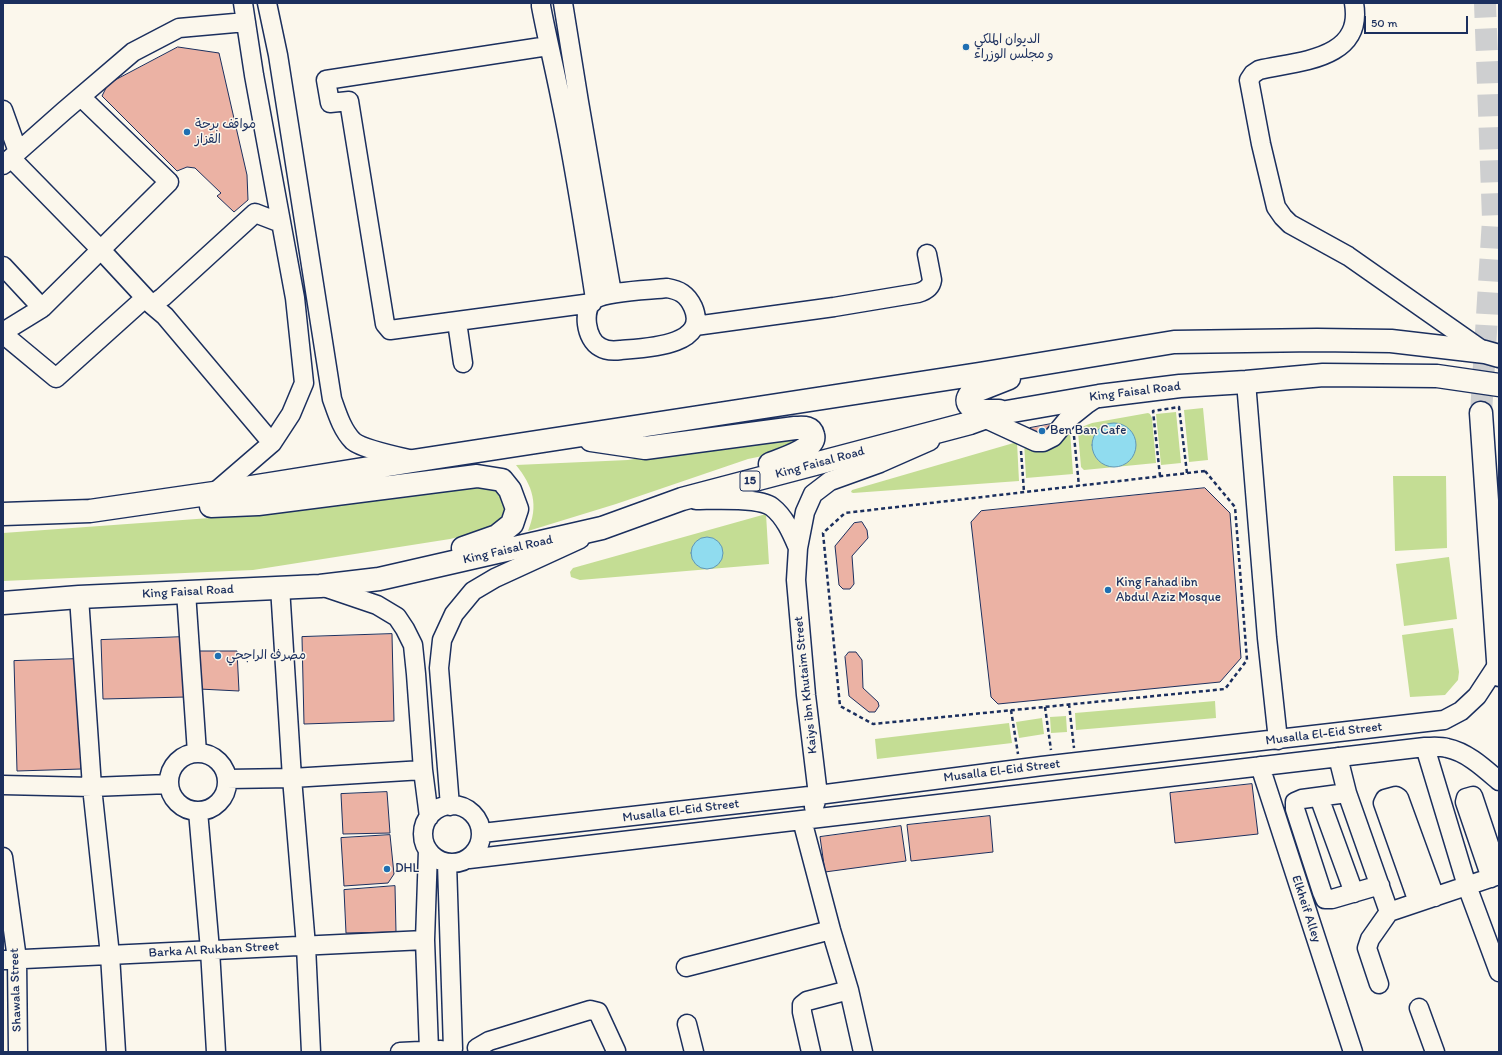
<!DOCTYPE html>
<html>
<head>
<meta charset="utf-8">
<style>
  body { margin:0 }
  #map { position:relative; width:1502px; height:1055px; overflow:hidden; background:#fbf7ec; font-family:Itim,sans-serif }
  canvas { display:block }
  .frame { position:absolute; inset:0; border:4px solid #1b2f5e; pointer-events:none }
  .scale { position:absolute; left:1364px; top:16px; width:104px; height:18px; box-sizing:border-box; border:2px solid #1b2f5e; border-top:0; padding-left:5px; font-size:12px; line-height:14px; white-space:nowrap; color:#1b2f5e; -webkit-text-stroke:3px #fbf7ec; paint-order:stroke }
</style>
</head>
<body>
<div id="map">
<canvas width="1502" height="1055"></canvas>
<div class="frame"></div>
<div class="scale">50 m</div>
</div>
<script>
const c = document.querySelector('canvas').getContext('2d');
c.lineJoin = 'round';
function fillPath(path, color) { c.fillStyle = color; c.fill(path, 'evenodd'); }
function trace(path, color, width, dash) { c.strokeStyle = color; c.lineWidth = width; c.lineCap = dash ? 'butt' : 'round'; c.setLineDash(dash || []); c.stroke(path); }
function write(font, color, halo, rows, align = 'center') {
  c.font = font + ' Itim,"Playpen Sans Arabic",sans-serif'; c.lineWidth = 3; c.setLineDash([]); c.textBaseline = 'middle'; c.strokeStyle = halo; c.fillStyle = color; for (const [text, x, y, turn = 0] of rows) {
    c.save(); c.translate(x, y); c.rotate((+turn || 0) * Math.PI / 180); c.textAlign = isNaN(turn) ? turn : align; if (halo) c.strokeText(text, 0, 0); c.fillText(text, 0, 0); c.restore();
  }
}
fillPath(new Path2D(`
  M1203 408 1208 460 1189 462 1184 410Z
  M1176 412 1181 463 1161 465 1156 414Z
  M1148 413 1150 414 1152 418 1156 463 1084 470 1081 467 1078 432 1079 428 1092 423ZM1109 424 1135 449C1119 494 1065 442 1109 424Z
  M1070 430 1073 474 1026 478 1024 441Z
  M792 439 794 443 787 451 748 459 616 504 528 531C539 505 533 486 516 465L628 460 735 442Z
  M1017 442 1019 481 853 493 851 492 852 490Z
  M1393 476H1446L1447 548 1395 551Z
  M486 483 503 494 506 509 497 524 479 532 450 539 253 570 3 581V533L224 517 309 508Z
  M766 514 769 564 580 580 571 577 570 572 573 568ZM709 537 714 539 720 561C714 569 707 570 698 566L704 538Z
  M1449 557 1457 619 1404 626 1396 564Z
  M1453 628 1459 672 1458 680 1445 695 1410 697 1402 635Z
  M1215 701 1216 718 1076 730 1075 713Z
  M1066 716 1067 732 1051 733 1050 717Z
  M1042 718 1044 734 1019 738 1016 722Z
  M1009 723 1012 743 877 759 875 739Z`), '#c4dd94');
const water = new Path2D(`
  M1092 445a22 22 0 1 1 44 0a22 22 0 1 1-44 0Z
  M691 553a16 16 0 1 1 32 0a16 16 0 1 1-32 0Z`);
fillPath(water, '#90dcef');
trace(water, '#6197b5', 1);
const building = new Path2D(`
  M178 47 219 53 247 175 248 200 234 212 217 196 221 193 195 168 187 167 177 171 102 96 108 84Z
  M1051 424 1053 434 1032 438 1030 428Z
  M1205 488 1230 513 1241 658 1220 682 998 704 991 697 971 522 981 511Z
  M862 522 867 530 868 538 852 556 854 584 850 589H843L839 585 835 546 854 523Z
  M392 634 394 721 304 724 302 637Z
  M184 637 186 697 103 699 101 640Z
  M197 651H237L239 691 199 689Z
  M849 652H856L862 660 863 688 878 702 879 706 875 712H869L849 696 845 657Z
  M78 659 81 769 17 771 14 661Z
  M1252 784 1258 834 1175 843 1170 793Z
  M387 792 390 833 343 834 341 794Z
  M990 816 993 852 911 861 907 825Z
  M901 826 906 861 825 872 820 837Z
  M390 835 394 874 388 883 344 886 341 838Z
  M395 886 396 932 346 933 344 890Z`);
fillPath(building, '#ebb2a4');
trace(building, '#1b2f5e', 1);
trace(new Path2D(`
  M1481 413 1493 219 1485 3`), '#cecfd0', 22, [22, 11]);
const minor = new Path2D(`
  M267 3 278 55 332 399C337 413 342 430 353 441 362 449 400 457 413 460
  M541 3V6C547 38 555 70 561 101 575 167 585 233 595 299
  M563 3 579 102 612 293
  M1354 3C1364 61 1296 61 1259 70L1253 74 1249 80 1261 144 1276 207 1283 217 1290 224 1348 256 1485 352
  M548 46 326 80 330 103 349 101 385 324 390 330 592 303
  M3 110 18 152
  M11 158 101 250 152 305 163 297 255 213 281 223
  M3 165 64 111 133 52 179 28 246 22
  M3 266 42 308 169 182 81 97
  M667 288C679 290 687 294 693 307 710 346 645 348 621 350 614 351 606 351 600 347 586 340 581 309 595 299 607 291 651 290 667 288Z
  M152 305 165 316 272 443
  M457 322 463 363
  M695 326 834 307 918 293C925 291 931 287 932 280L927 254
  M3 332 42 308
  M3 334 56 378 145 298
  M1246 382 1267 638 1278 740
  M984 418 1036 442H1043L1053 437 1067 420 1087 404 1099 396
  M214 493 272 443 291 414 304 383 295 298 254 75 243 3
  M696 500C713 500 759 497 772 507 785 517 792 534 798 548
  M321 586 377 605 397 617 405 629 413 645 416 674 423 770 429 817
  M280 587 292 778 306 946 311 1052
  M186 592 197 753
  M79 597 92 787 110 955 116 1052
  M1425 747 1467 886 1499 972
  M169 782a29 29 0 1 1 58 0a29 29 0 1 1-58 0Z
  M1338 757 1347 793 1389 912 1499 875
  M1260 766 1353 1052
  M227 779 292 778 423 770
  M3 785 92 787 169 784
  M1347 793 1302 799 1295 802V809L1322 892 1325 899H1332L1380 885
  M1319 797 1354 893
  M423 834a29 29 0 1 1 58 0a29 29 0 1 1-58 0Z
  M450 806 439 668 442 640 454 614 473 591 495 578 580 539
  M814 807 818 795 806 695 796 580 798 548 805 512 813 494 830 481 880 463 930 441
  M198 811 210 950 216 1052
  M802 820 831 930 849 990 863 1052
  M482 833 818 795 1042 766 1444 720 1461 711 1477 696 1498 664
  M428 850 425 940 429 1050
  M3 857 17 959 18 1052
  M469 859 1425 747C1432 747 1440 746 1447 748 1467 752 1484 768 1499 781
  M447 863 453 1049
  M1491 878 1465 802 1466 798 1473 796 1499 874
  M1418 902 1383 803 1385 799 1396 796 1399 798 1435 897
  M3 960 425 940
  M686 967 831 930
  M1379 984 1367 948 1370 939 1389 912
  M1419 1008 1435 1052
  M687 1024 694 1052
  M477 1048 489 1041 590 1010 598 1012 616 1051
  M400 1052 441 1050
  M811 1052 802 1012V1005L807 1001 849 990`);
const major = new Path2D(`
  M1481 413 1499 675`);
const highway = new Path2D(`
  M999 411H982L971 407C966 402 967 398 971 393L1009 378
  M591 440 645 448 795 428C802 428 811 426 813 435 817 449 780 460 770 464
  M211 506 258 504 477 476 502 480 510 490 517 509 512 524 497 536 463 548
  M3 514 90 511 214 493 413 461 979 374 1174 342 1317 340 1391 341 1485 352 1499 356
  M3 603 79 597 320 586 379 579 602 528 682 499 970 423 995 414 1099 396 1180 386 1246 382 1323 375 1437 376 1499 385`);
trace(minor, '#1b2f5e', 21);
trace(major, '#1b2f5e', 25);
trace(highway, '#1b2f5e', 25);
trace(new Path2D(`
  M1074 436 1079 486
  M1021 451 1024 492
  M1205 471 1235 507 1247 660 1225 689 873 724 840 706 823 533 845 513Z
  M1160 476 1153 411 1179 407 1187 473
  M1069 704 1074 748
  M1045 707 1051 750
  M1011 710 1018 754`), '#1b2f5e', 2.5, [4, 3]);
trace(minor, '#fbf7ec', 18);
trace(major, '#fbf7ec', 22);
trace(highway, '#fbf7ec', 22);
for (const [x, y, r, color] of [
  [966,47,4,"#1f6fb2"],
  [187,132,4,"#1f6fb2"],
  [1042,431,4,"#1f6fb2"],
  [1108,590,4,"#1f6fb2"],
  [218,656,4,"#1f6fb2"],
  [387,869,4,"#1f6fb2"]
]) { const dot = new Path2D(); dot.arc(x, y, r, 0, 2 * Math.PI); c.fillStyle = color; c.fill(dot); trace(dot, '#fbf7ec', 1.5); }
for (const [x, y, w] of [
  [750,481,20]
]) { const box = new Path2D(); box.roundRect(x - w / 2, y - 10, w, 20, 3); c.fillStyle = '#fbf7ec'; c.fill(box); trace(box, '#1b2f5e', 1); }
write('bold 12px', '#1b2f5e', null, [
  ["15",750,481]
]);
write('13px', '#1b2f5e', '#fbf7ec', [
  ["الديوان الملكي",974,40],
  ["و مجلس الوزراء",974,55],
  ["مواقف برحة",195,125],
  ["القزاز",195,140],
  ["Ben Ban Cafe",1050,431],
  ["King Fahad ibn",1116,583],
  ["Abdul Aziz Mosque",1116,598],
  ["مصرف الراجحي",226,656],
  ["DHL",395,869]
], 'left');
write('13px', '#1b2f5e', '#fbf7ec', [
  ["King Faisal Road",1135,392,-7],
  ["King Faisal Road",820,463,-15],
  ["King Faisal Road",508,550,-13],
  ["King Faisal Road",188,592,-3],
  ["Kaiys ibn Khutaim Street",806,685,-96],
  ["Musalla El-Eid Street",1324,734,-7],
  ["Musalla El-Eid Street",1002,771,-7],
  ["Musalla El-Eid Street",681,811,-7],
  ["Elkheif Alley",1306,909,72],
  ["Barka Al Rukban Street",214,950,-3],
  ["Shawala Street",16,990,-92]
]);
</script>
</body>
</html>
